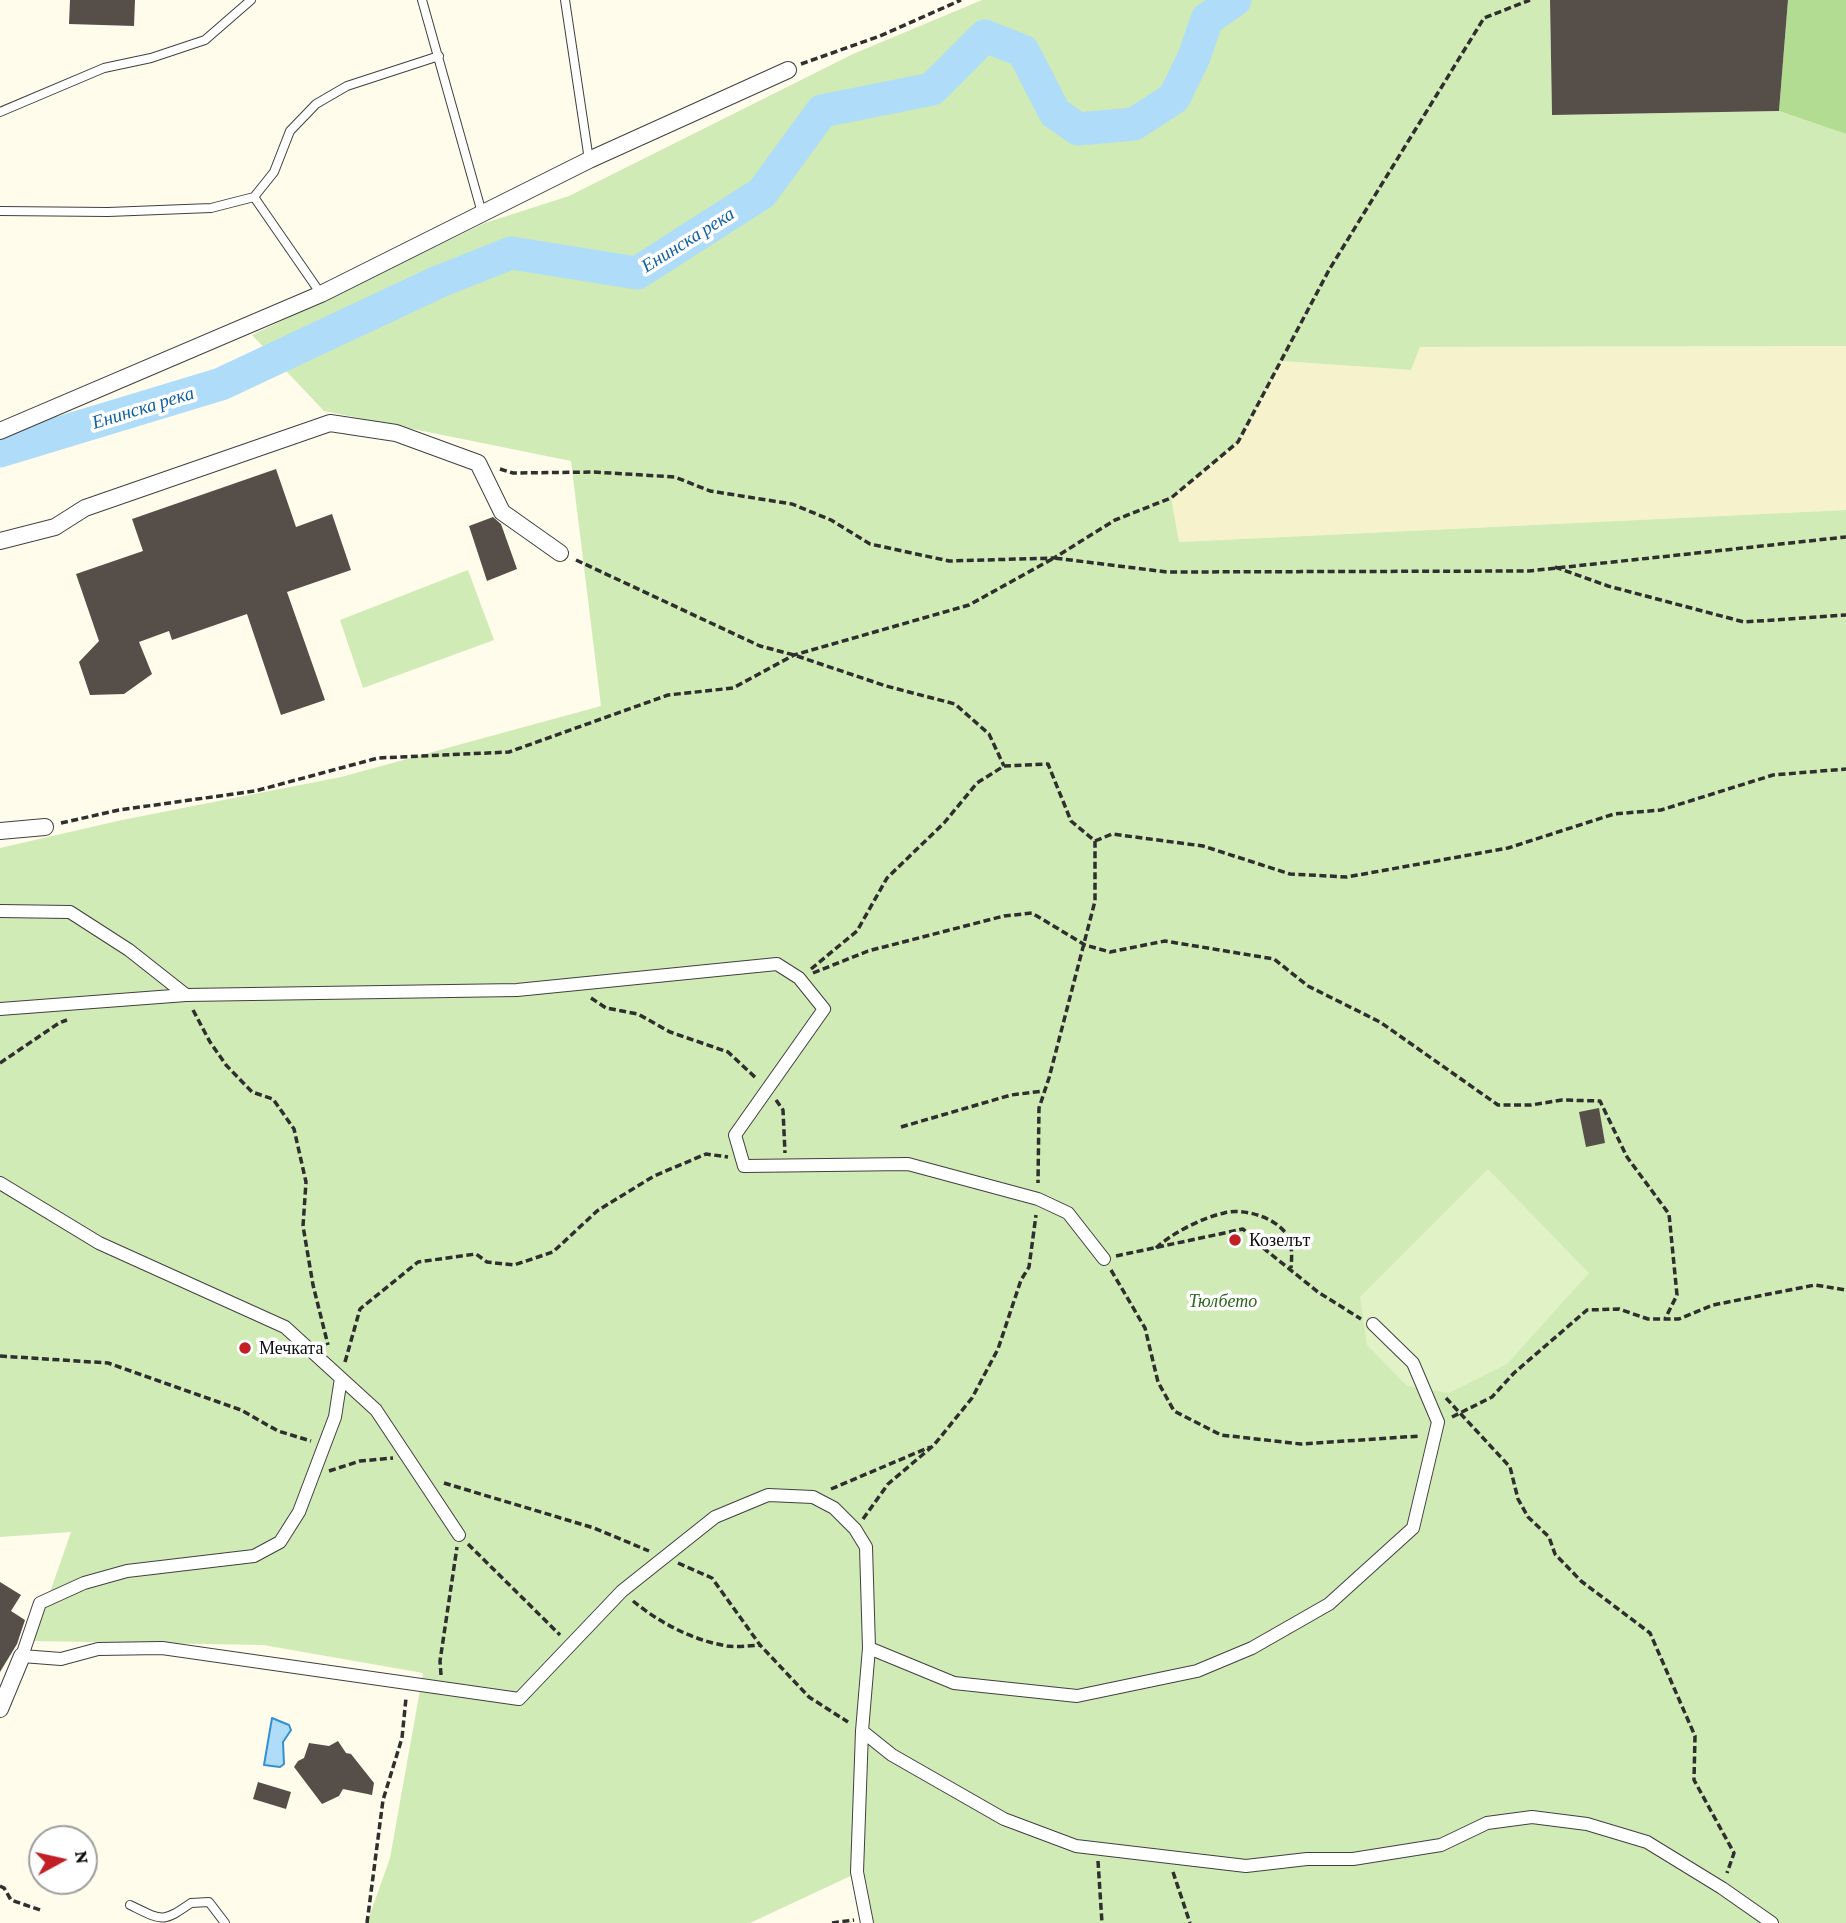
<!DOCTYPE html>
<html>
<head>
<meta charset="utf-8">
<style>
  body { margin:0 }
  #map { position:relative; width:1846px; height:1923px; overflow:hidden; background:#fffcec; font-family:"Crimson Pro",serif }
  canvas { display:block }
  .north { position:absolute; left:28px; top:1825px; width:70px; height:70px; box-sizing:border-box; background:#fff; border:2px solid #9e9e9e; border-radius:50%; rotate:82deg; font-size:19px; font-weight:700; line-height:28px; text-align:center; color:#0d0d0d }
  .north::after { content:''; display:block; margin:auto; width:24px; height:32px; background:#c21f25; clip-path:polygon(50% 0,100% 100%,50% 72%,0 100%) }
</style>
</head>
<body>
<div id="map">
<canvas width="1846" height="1923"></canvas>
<div class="north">N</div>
</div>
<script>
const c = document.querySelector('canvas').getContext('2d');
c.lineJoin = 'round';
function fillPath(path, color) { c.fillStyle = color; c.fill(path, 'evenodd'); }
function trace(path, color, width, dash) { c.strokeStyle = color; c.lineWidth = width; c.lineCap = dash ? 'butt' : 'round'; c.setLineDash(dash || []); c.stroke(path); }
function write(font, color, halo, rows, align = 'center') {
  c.font = font + ' "Crimson Pro",serif'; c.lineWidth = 7; c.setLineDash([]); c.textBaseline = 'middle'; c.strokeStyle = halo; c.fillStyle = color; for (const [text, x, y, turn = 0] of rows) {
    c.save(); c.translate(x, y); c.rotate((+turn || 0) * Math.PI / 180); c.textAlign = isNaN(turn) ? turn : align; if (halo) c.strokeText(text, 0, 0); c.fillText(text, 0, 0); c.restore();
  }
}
fillPath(new Path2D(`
  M1846 346V510L1178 542 1168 500 1238 442 1281 361 1411 370 1420 347Z`), '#f6f3cc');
fillPath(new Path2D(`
  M982 0H1550L1552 115 1779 111 1846 134V346L1420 347 1411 370 1281 361 1238 442 1171 498 1179 542 1846 510V1923H867L857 1873 750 1923H367L390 1858 423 1673 263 1645 33 1641 71 1532 0 1537V848L122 820 341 777 601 706 571 461 324 411 252 335 485 223 569 196 853 54Z
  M468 570 494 640 363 688 340 620Z`), '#d0ebb5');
fillPath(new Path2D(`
  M1788 0H1846V134L1779 111Z`), '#b3dc93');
fillPath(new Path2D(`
  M1488 1169 1589 1273 1507 1364 1449 1393 1407 1386 1367 1345 1360 1297Z`), '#e2f2c7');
const water = new Path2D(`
  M272 1718 289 1725 291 1730 283 1742 284 1764 280 1767 264 1765Z`);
fillPath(water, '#afdcf9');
trace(water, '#3391d3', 2);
trace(new Path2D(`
  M0 451 221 384 438 282 511 253 637 273 762 193 822 111 932 89 985 36 1023 51 1055 113 1078 129 1134 124 1174 98 1194 57 1207 19 1235 0`), '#afdcf9', 33);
fillPath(new Path2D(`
  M70 0H135L134 26 69 24Z
  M1550 0H1788L1779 111 1552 115Z
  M276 469 296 527 332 514 351 570 287 592 325 700 281 715 247 614 172 640 169 631 139 642 152 674 124 694 90 695 79 662 99 641 76 574 143 551 132 519Z
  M493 517 501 524 517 569 487 581 469 526Z
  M1599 1108 1605 1143 1586 1147 1579 1112Z
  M0 1582 21 1595 11 1611 25 1620 17 1644 0 1672Z
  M338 1741 346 1753 351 1754 374 1783 372 1795 343 1789 339 1796 322 1804 294 1767 298 1761 304 1758 309 1743 329 1746Z
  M258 1782 291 1792 286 1809 253 1799Z`), '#564e49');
const service = new Path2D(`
  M422 0 482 213
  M565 0 589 160
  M0 112 104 68 151 58 205 40 251 0
  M254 197 321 294
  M0 211 108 212 211 208 254 197 274 172 290 131 316 104 347 86 439 56
  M130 1905C163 1921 162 1923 191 1903L209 1902 225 1923`);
const pedestrian = new Path2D(`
  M0 911 70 912 129 950 186 995
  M0 1009 186 995 517 990 777 964 799 978 824 1009 735 1135 744 1166 908 1164 1038 1199 1068 1213 1104 1259
  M0 1183 99 1243 285 1327 376 1410 459 1535
  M341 1378 335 1417 299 1512 280 1542 254 1556 127 1571 84 1583 40 1603 22 1656 61 1659 98 1649 162 1648 519 1699 622 1591 715 1517 768 1495 813 1497 834 1508 855 1529 866 1547 869 1648 862 1731 857 1872 867 1923
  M869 1648 954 1683 1077 1696 1197 1671 1252 1648 1329 1604 1413 1528 1438 1422 1413 1363 1373 1324
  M862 1731 892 1755 1004 1819 1076 1846 1246 1866 1307 1859H1353L1441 1845 1487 1823 1532 1817 1587 1824 1647 1842 1722 1888 1772 1923`);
const minor = new Path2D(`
  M0 431 321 294 589 160 788 70
  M0 541 55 527 85 508 330 423 396 433 478 463 502 512 560 553
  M0 831 45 827
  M0 1709 22 1656`);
trace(service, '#404040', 10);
trace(pedestrian, '#404040', 14);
trace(minor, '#404040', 18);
trace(new Path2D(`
  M801 64 880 36 961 0
  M500 469 513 473 594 472 675 477 710 491 792 504 831 520 870 544 949 561 1054 558 1115 520 1171 498 1238 442 1329 270 1484 18 1530 0
  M576 560 760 646 794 655 886 686 955 704 989 734 1004 766
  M1555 567 1608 586 1744 622 1846 615
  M61 823 119 810 255 791 378 758 509 752 668 695 733 688 794 655 969 605 1054 558 1167 572 1529 571 1846 537
  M1095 841 1112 834 1203 846 1290 874 1347 877 1508 848 1614 814 1661 810 1773 775 1846 769
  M811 969 857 931 887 878 944 823 977 783 1004 766 1048 764 1071 821 1095 841V901L1049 1078 1039 1108 1038 1183
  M813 973 868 951 1004 916 1032 913 1085 945 1110 952 1165 941 1274 959 1308 986 1380 1022 1498 1105H1531L1562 1100 1600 1101 1627 1157 1669 1214 1677 1295 1665 1319
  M591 998 606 1008 638 1014 670 1032 728 1052 757 1079
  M193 1010 210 1042 226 1065 252 1092 273 1099 294 1129 306 1182 303 1226 313 1285 328 1345
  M0 1063 59 1023 67 1020
  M776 1100 783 1110 785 1153
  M901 1127 1011 1095 1044 1091
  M1156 1248C1172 1233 1202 1218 1224 1213 1242 1208 1271 1216 1284 1231 1293 1242 1292 1255 1291 1268
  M1116 1256 1243 1229 1257 1243 1318 1292 1361 1319
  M1111 1270 1145 1328 1158 1382 1174 1411 1221 1435 1301 1444 1420 1436
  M0 1356 108 1363 241 1410 278 1431 311 1441
  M345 1362 360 1309 418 1262 476 1254 487 1262 514 1265 553 1252 597 1211 654 1176 706 1154 728 1157
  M1446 1398 1510 1467 1518 1499 1528 1517 1549 1537 1555 1554 1581 1581 1650 1633 1695 1736 1694 1780 1734 1853 1727 1873
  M1452 1417 1492 1397 1514 1373 1587 1310 1619 1309 1648 1319H1679L1713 1305 1815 1285 1846 1290
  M329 1471 360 1461 393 1458
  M444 1483 594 1528 649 1551
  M831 1489 930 1447
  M863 1519 888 1484 934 1445 972 1398 998 1349 1021 1280 1029 1267 1036 1215
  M468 1544 560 1635
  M678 1563 712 1578 760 1645 809 1697 848 1722
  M633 1601C660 1623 692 1640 727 1646 737 1647 749 1646 760 1645
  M441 1675 440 1661 457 1547
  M1098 1861 1102 1923
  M1173 1872 1190 1923
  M0 1886 4 1888 11 1900 43 1911
  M367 1923 383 1800 402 1738 406 1698
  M832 1923 854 1920`), '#2f2f2f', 3.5, [7, 3.5]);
trace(service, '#fff', 8);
trace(pedestrian, '#fff', 12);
trace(minor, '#fff', 16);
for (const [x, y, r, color] of [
  [1235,1240,7,"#c21f25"],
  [245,1348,7,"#c21f25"]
]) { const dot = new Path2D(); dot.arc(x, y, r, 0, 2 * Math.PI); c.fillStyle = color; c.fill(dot); trace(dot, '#fff', 2.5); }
write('18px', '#0d0d0d', '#fff', [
  ["Козелът",1249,1240],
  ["Мечката",259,1348]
], 'left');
write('italic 18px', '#29671a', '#fff', [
  ["Тюлбето",1223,1301]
]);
write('italic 19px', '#1162a3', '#fff', [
  ["Енинска река",688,240,-32],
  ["Енинска река",143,408,-17]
]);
</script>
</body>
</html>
